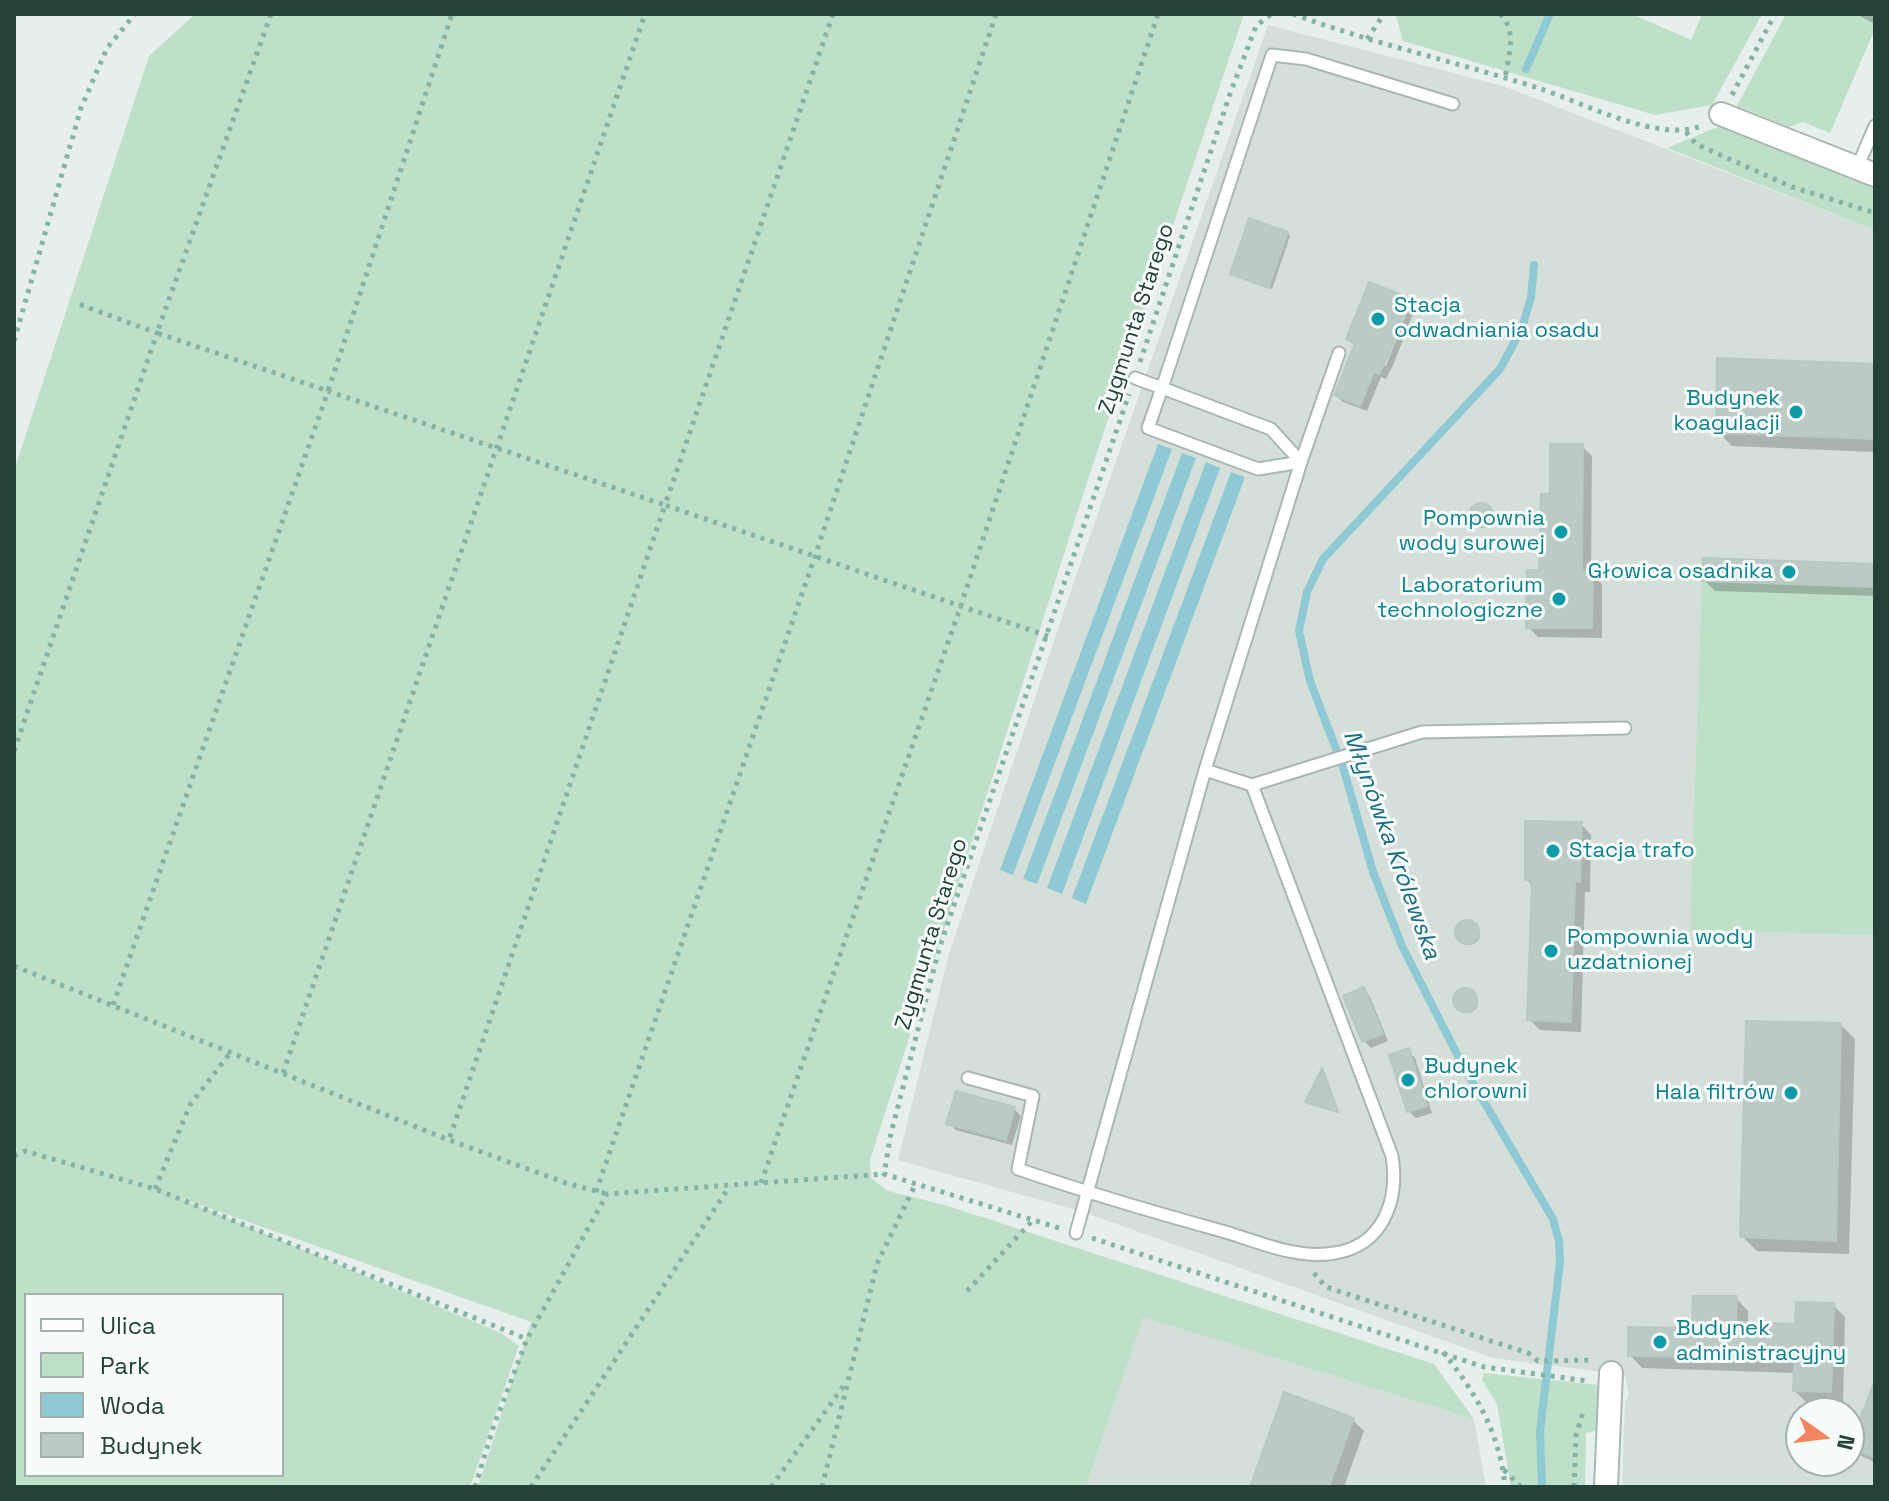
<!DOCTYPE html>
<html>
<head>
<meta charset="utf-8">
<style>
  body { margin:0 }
  #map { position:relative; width:1889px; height:1501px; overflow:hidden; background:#e6efeb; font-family:"Space Grotesk",sans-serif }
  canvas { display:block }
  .frame { position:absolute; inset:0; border:16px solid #24423a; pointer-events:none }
  .legend { position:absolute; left:24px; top:1293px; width:260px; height:184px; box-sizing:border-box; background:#f7fbf9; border:2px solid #a3b1ad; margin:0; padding:10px 14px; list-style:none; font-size:24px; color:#24423a }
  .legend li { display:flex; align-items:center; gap:16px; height:40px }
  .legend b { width:40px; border:2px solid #a3b1ad }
  .north { position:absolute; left:1785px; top:1397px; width:80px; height:80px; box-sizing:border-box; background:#f7fbf9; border:2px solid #a3b1ad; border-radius:50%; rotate:104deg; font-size:22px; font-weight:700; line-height:32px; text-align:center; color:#24423a }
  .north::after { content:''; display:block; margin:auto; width:28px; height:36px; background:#f4845f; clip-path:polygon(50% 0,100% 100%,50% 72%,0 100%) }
</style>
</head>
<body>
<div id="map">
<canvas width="1889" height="1501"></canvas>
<div class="frame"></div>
<ul class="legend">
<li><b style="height:10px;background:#fff"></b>Ulica</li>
<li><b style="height:22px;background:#bfe0c8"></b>Park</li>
<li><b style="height:22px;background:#8ec9d4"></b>Woda</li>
<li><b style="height:22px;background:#bbcac4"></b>Budynek</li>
</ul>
<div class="north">N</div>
</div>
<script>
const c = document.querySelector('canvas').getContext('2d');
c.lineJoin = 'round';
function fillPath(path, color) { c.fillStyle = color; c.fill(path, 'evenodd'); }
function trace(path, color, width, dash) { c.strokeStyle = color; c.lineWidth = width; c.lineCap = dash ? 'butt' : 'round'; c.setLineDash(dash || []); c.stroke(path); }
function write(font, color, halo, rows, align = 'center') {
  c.font = font + ' "Space Grotesk",sans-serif'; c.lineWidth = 6; c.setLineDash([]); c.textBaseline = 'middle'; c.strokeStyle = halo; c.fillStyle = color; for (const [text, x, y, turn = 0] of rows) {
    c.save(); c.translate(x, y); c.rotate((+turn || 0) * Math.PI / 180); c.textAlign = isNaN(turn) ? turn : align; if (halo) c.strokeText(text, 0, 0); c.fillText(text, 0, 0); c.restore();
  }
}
fillPath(new Path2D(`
  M1268 25 1503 86 1875 230V1487H1622L1625 1401 1629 1395 1625 1375 1493 1358 1083 1212 898 1160 948 957 1069 596ZM1801 1413H1849V1461H1801Z
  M1142 1316 1474 1419 1486 1487H1086Z`), '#d4dfda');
fillPath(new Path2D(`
  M195 14H1244L1089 476 870 1160 871 1178 888 1191 945 1205 1434 1364 1474 1419 1143 1317 1086 1487H478L531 1322 175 1196 501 1333 519 1346 470 1487H14V471L149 56ZM26 1295H282V1475H26Z
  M1399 14H1632L1691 40 1702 14H1762L1712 105 1655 115 1403 41 1396 16Z
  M1786 14H1865L1875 18V29L1830 133 1803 122 1789 127 1737 106Z
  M1720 126 1875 187V230L1667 148Z
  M1702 581 1875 587V935L1690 930Z
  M1484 1373 1599 1385 1598 1430 1586 1433 1585 1487H1511L1497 1404 1482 1380Z`), '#bfe0c8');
fillPath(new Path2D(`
  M1158 444 1172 449 1013 875 1000 870Z
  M1182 453 1196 458 1037 884 1023 879Z
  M1206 462 1220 468 1062 894 1047 888Z
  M1231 472 1245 477 1086 904 1072 898Z`), '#8ec9d4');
fillPath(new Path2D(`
  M1856 14H1875V24Z
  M1287 233 1290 236 1272 289 1232 274Z
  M1370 285 1410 300 1382 365 1386 366 1411 301 1416 306 1394 363 1386 379 1381 377 1367 411 1343 402 1336 395 1355 346 1348 339Z
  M1875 366V452L1732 446 1718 432Z
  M1582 446 1592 456 1591 573 1602 584V638L1538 637 1528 627 1552 496Z
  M1472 517a11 11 0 1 1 22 0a11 11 0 1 1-22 0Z
  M1875 566V596L1715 591 1704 580Z
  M1581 824 1591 835 1590 892H1585L1581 1032 1540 1030 1529 1019 1534 887 1527 880Z
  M1458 934a11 11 0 1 1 22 0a11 11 0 1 1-22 0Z
  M1363 990 1370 997 1388 1041 1371 1048 1364 1041Z
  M1456 1002a11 11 0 1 1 22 0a11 11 0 1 1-22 0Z
  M1841 1025 1855 1039 1849 1254 1757 1251 1742 1236Z
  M1408 1051 1415 1058 1432 1113 1416 1118 1409 1111Z
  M1323 1071 1325 1073 1339 1113 1307 1101Z
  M1014 1109 1021 1116 1012 1145 956 1130 949 1123Z
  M1736 1298 1748 1311V1325L1797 1326 1833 1305 1845 1317 1843 1404 1807 1403 1795 1391 1796 1373 1642 1368 1630 1355 1694 1330Z
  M1875 1391V1462L1859 1455 1849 1446Z
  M1353 1420 1364 1431 1344 1487H1252Z`), '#0003');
trace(new Path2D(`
  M1526 69 1550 14
  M1534 265 1531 297 1522 328 1500 369 1323 559 1307 592 1299 631 1310 681 1343 767 1373 872 1402 946 1463 1066 1553 1219 1559 1241 1560 1262 1540 1431 1542 1487`), '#8ec9d4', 8);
const building = new Path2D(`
  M1249 218 1288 232 1269 288 1230 274Z
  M1369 282 1410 298 1388 356 1379 374 1374 372 1360 406 1334 395 1355 343 1346 339Z
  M1717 358 1875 364V439L1716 433Z
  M1550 444H1583L1582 571H1593L1592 628H1526L1527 570H1539L1541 494H1550Z
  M1469 515a12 12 0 1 1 24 0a12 12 0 1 1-24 0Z
  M1703 558 1875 564V587L1702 581Z
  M1525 821 1582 822 1580 882H1575L1571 1022 1527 1020 1532 881 1525 880Z
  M1455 932a12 12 0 1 1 24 0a12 12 0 1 1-24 0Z
  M1364 987 1383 1034 1362 1042 1343 996Z
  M1453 1000a12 12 0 1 1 24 0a12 12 0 1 1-24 0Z
  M1746 1021 1841 1023 1836 1241 1740 1237Z
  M1409 1048 1427 1106 1407 1112 1389 1055Z
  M1322 1068 1338 1112 1305 1102Z
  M956 1091 1015 1107 1006 1140 946 1124Z
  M1693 1296H1737L1736 1322 1795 1324 1796 1302 1834 1303 1831 1392 1793 1391 1794 1362 1691 1361 1692 1357 1628 1356V1327L1692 1328Z
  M1875 1380V1458L1849 1447Z
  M1284 1392 1354 1418 1329 1487H1250Z`);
fillPath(building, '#bbcac4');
trace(building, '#b8c9c2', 2);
const service = new Path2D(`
  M1857 168 1875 126
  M1135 378 1162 388 1272 55 1306 59 1453 104
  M1252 785 1422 732 1625 728
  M968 1078 1033 1096 1018 1169C1085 1192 1153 1212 1222 1231 1257 1241 1297 1260 1335 1253 1384 1245 1399 1199 1392 1156L1252 785 1205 770
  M1076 1233 1205 770 1301 462 1258 469 1148 428 1162 388 1271 429 1301 462 1339 353`);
const minor = new Path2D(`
  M1721 114 1875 175
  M1606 1487 1611 1373`);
trace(service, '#a8b8b2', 15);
trace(minor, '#a8b8b2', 26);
trace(new Path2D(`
  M271 14 157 333 328 391 452 14
  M833 14 665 505 1048 636
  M1293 14C1374 44 1457 62 1538 88 1582 102 1657 143 1701 126
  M1500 14C1518 31 1508 57 1505 79
  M1367 39 1384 14
  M1732 95 1775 14
  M1686 132 1696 144 1792 187 1875 213
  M14 341 81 108 107 48 135 14
  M1140 362 1230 94 1256 26 1271 14
  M14 751 157 333 76 303
  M14 966 449 1140 566 1183 607 1194
  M113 1005 328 391 665 505 449 1140
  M283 1073 645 14
  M14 1156 25 1151 155 1189 527 1339
  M761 1183 961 605 1158 14
  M155 1189 190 1105 230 1053
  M596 1192 815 556 996 14
  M1059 1228 884 1174 891 1133 939 949 1129 394
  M1092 1238 1484 1367 1588 1381
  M1314 1273 1326 1287 1528 1353 1538 1361 1592 1360
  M967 1291 1033 1220
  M1443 1352C1476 1393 1500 1433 1505 1487
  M1504 1470 1521 1487
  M475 1487 493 1428 527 1339 607 1194 884 1174
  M531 1487 729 1187
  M771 1487 845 1384
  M822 1487 877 1264 915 1185
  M1574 1487 1576 1435 1584 1409`), '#86b3a5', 5, [4, 6]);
trace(service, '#fff', 11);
trace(minor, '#fff', 22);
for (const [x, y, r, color] of [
  [1378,319,8,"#0f9aa8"],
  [1796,412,8,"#0f9aa8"],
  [1561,532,8,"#0f9aa8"],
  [1789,572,8,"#0f9aa8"],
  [1559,599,8,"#0f9aa8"],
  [1553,851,8,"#0f9aa8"],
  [1551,951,8,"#0f9aa8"],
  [1408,1080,8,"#0f9aa8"],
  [1791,1093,8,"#0f9aa8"],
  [1660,1342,8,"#0f9aa8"]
]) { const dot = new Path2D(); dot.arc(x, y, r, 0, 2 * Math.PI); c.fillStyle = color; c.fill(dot); trace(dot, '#f7fbf9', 3); }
write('22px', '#0d838f', '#f7fbf9', [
  ["Stacja",1394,306],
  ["odwadniania osadu",1394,331],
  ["Budynek",1780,399,"right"],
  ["koagulacji",1780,424,"right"],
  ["Pompownia",1545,519,"right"],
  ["wody surowej",1545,544,"right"],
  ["Głowica osadnika",1773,572,"right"],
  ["Laboratorium",1543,586,"right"],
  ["technologiczne",1543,611,"right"],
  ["Stacja trafo",1569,851],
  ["Pompownia wody",1567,938],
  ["uzdatnionej",1567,963],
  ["Budynek",1424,1067],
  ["chlorowni",1424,1092],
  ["Hala filtrów",1775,1093,"right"],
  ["Budynek",1676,1329],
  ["administracyjny",1676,1354]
], 'left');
write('22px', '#24423a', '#f7fbf9', [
  ["Zygmunta Starego",1137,319,-72],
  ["Zygmunta Starego",932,934,-73]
]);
write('italic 24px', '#1c6f80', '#f7fbf9', [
  ["Młynówka Królewska",1391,845,70]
]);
</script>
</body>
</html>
